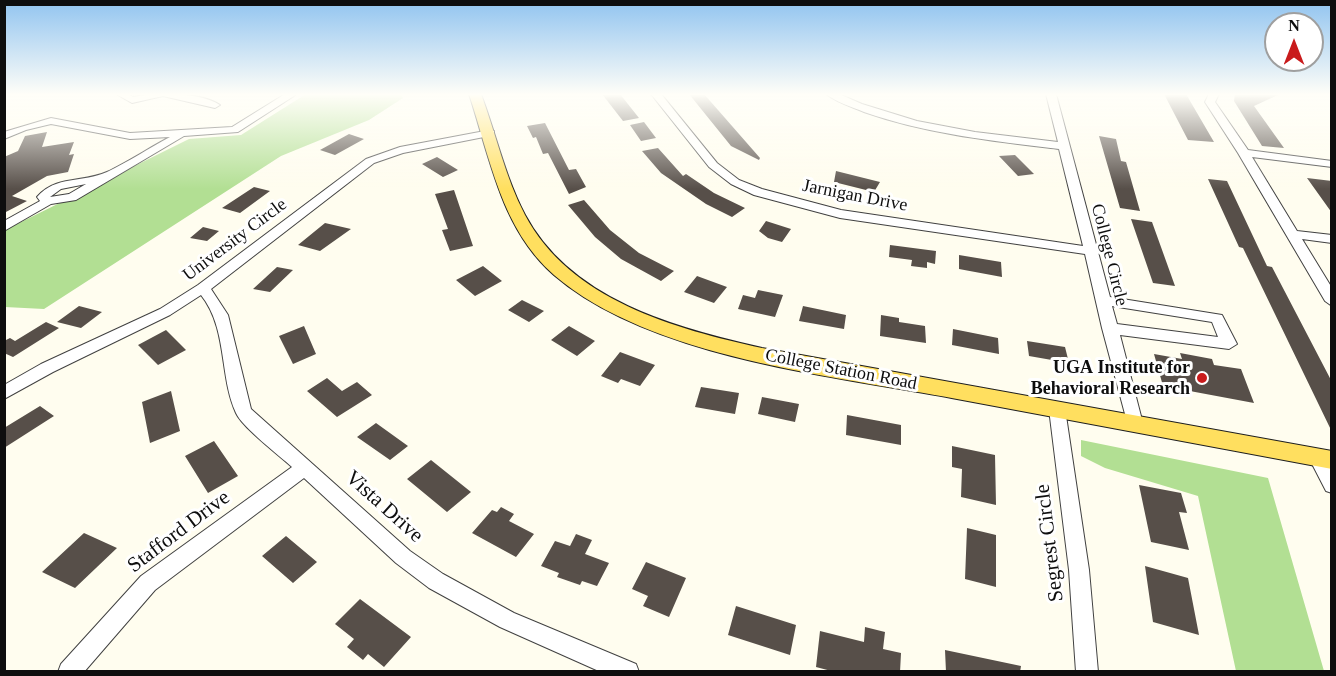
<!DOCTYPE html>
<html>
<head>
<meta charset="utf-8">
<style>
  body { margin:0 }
  #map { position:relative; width:1336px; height:676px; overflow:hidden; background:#fffdef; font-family:"Times New Roman",serif }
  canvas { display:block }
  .frame { position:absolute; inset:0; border:6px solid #0e0e0e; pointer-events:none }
  .north { position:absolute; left:1264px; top:12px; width:60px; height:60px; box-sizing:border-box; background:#fff; border:2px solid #9f9f9f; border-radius:50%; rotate:0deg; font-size:16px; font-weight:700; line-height:24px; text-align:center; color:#0e0e0e }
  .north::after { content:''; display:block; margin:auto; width:21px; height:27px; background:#c91b1c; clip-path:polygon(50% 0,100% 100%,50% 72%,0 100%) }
</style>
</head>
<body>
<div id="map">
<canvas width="1336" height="676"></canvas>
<div class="frame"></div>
<div class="north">N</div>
</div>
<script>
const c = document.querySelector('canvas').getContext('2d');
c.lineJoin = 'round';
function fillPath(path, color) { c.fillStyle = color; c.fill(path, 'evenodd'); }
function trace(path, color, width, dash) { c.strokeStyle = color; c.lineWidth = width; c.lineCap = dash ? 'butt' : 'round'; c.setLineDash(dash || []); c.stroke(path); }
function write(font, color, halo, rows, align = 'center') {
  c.font = font + ' "Times New Roman",serif'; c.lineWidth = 6; c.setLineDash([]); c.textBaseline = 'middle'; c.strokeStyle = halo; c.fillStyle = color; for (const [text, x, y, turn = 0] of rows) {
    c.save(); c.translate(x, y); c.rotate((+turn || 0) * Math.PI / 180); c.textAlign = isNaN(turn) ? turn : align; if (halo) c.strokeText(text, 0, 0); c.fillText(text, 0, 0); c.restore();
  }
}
fillPath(new Path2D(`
  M306 94H401L403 98 369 120 281 156 44 309 5 307V230L189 139 241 135Z
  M1081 440 1268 478 1324 671H1236L1198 496 1105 468 1081 456Z`), '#b2df93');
fillPath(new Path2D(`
  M602 94H620L639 118 623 121Z
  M689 94H704L760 158 759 160 731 146Z
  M1164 94H1186L1214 142 1188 140Z
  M1235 94H1280L1254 106 1284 148 1262 146 1234 101Z
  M644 122 656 138 641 141 630 125Z
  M545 123 569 170 576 169 586 187 569 194 548 153 543 154 536 137 533 138 527 126Z
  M47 132 42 147 74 142 69 155 74 154 68 172 47 176 12 196 27 201 4 213V157L18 151 25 136Z
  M349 134 364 139 335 155 320 150Z
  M1099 136 1116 139 1121 161 1126 162 1140 211 1120 208Z
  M658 148 683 176 686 174 714 193 745 208 732 217 706 204 661 173 642 151Z
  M1015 155 1034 174 1018 176 999 156Z
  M437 157 458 170 443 177 422 164Z
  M836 171 880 182 874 192 834 182Z
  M1307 178 1332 181V213Z
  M1208 179 1227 181 1267 266 1272 267 1332 382V432L1243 248 1239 247Z
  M254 187 270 191 240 213 222 208Z
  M454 190 473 246 450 251 442 230 448 229 435 194Z
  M584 200 610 230 639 253 674 271 661 281 621 259 595 237 568 205Z
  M1131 219 1152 222 1175 286 1153 283Z
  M766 221 791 229 782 242 768 238 759 231Z
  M325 223 351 229 320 251 298 245Z
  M203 227 219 231 207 241 190 238Z
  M890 245 936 251 935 264 927 262V268L911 266 912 260 889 257Z
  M959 255 1001 262 1002 277 959 269Z
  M483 266 502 281 475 296 456 280Z
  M277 267 293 270 270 292 253 289Z
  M697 276 727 287 714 303 684 292Z
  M758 290 783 295 775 317 738 309 743 295 755 298Z
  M522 300 544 311 529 322 508 310Z
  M79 306 102 312 81 328 57 322Z
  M803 306 846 315 844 329 799 321Z
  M881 315 899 318V322L925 326 926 343 880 336Z
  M46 322 59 328 13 357 4 353V341L10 338 15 341Z
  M304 326 316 354 293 364 279 336Z
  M569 326 595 341 577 356 551 340Z
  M953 329 998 338 999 354 952 345Z
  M166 330 186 350 158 365 138 345Z
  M1027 341 1065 347 1069 363 1029 356Z
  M620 352 655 365 640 386 621 379 618 383 601 376Z
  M1180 353 1212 359 1214 365 1241 369 1254 403 1163 386 1154 354 1182 359Z
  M327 378 342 391 357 382 372 395 337 417 307 391Z
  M701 387 739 393 735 414 695 407Z
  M171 391 180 431 150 443 142 402Z
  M762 397 799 404 795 422 758 414Z
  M40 406 54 416 4 448V428Z
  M847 415 901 425V445L846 435Z
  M376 423 408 446 390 460 357 437Z
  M214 441 238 476 208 493 185 456Z
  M952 446 995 455 996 505 961 497 962 469 952 467Z
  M431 460 471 492 447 512 407 479Z
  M1139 485 1181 493 1187 513 1179 512 1189 550 1151 542Z
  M501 507 514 514 509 521 534 534 516 557 472 533 492 510 497 512Z
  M967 528 996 535V587L965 579Z
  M84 533 117 548 75 588 42 572Z
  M576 534 592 540 585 554 609 563 597 586 582 581 580 585 557 577 559 573 541 566 555 541 570 546Z
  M286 536 317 562 293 583 262 556Z
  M646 562 686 578 669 617 643 606 648 596 632 589Z
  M1145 566 1188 578 1199 635 1153 622Z
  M360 599 411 637 384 667 368 654 363 660 347 647 354 639 335 624Z
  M736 606 796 625 790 655 728 635Z
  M865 627 885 632 883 649 901 653 900 672H835L816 667 820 631 864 642Z
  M945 650 1021 666 1020 672H946Z`), '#574f49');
const minor = new Path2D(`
  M116 94H128L133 97C156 92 201 92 220 105L215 108 163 96 132 103Z
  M285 94H297L238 132 184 136 76 200 51 204 4 231V221L40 201 37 197C56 175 83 183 107 172 128 162 149 148 170 137L130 139 51 124 26 130 4 139V132L51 118 130 133 232 127ZM86 184 69 194 50 197 61 189Z
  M651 94H661L717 163 739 180 762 189 841 210 1083 246 1059 149C993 141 927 134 864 112 852 107 836 102 826 94H839L862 104 917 121 975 132 1058 142 1046 94H1056L1110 297 1222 315 1237 344 1229 349 1120 335 1143 424 1141 429 1135 431 1129 429 1102 328 1085 254 840 218 754 195 731 184 709 167ZM1112 306 1212 322 1218 337 1117 324Z
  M1209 94H1219L1215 102 1248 150 1332 161V167L1252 157 1297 231 1332 235V243L1302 239 1332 288V306L1325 301 1238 153 1205 102Z
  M490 130 494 131V135L403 153 374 163 211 289 228 315 251 409 410 551 443 574 514 613 636 664 639 672H601L500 627 429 588 396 563 304 478 155 590 84 672H58L61 664 141 576 292 467C280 456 242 427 236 413 219 376 228 329 201 295L170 315 53 372 4 399V385L41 364 160 309 198 285 366 159 400 147Z
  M1057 403 1063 405 1065 409 1089 570 1098 672H1076L1069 570 1049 409 1051 405Z
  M1318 451 1324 453 1332 467V493L1326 491 1309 458 1312 453Z`);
const major = new Path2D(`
  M469 94H481C496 134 505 177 525 215 570 300 675 329 762 348L1332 451V469C1207 446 1082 422 957 399 835 376 650 358 554 275 501 229 490 157 469 94Z`);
trace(minor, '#414141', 2);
trace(major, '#1f1f1f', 2);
fillPath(minor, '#fff');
fillPath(major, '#ffdf5f');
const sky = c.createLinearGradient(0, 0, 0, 189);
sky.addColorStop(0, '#91c4f0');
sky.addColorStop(0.5, '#fffef8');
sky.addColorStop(1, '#fffef800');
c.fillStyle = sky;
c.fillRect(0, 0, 1336, 189);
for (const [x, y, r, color] of [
  [1202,378,6,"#c91b1c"]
]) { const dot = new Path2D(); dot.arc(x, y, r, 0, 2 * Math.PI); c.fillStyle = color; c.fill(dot); trace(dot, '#fff', 2); }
write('18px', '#0e0e0e', '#fff', [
  ["Jarnigan Drive",855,196,11],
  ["University Circle",235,240,-37],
  ["College Circle",1109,255,76],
  ["College Station Road",841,370,11]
]);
write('bold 18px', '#0e0e0e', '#fff', [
  ["UGA Institute for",1190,368],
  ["Behavioral Research",1190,389]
], 'right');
write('21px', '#0e0e0e', '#fff', [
  ["Vista Drive",384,507,42],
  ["Stafford Drive",179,532,-37],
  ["Segrest Circle",1050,543,-97]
]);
</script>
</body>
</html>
